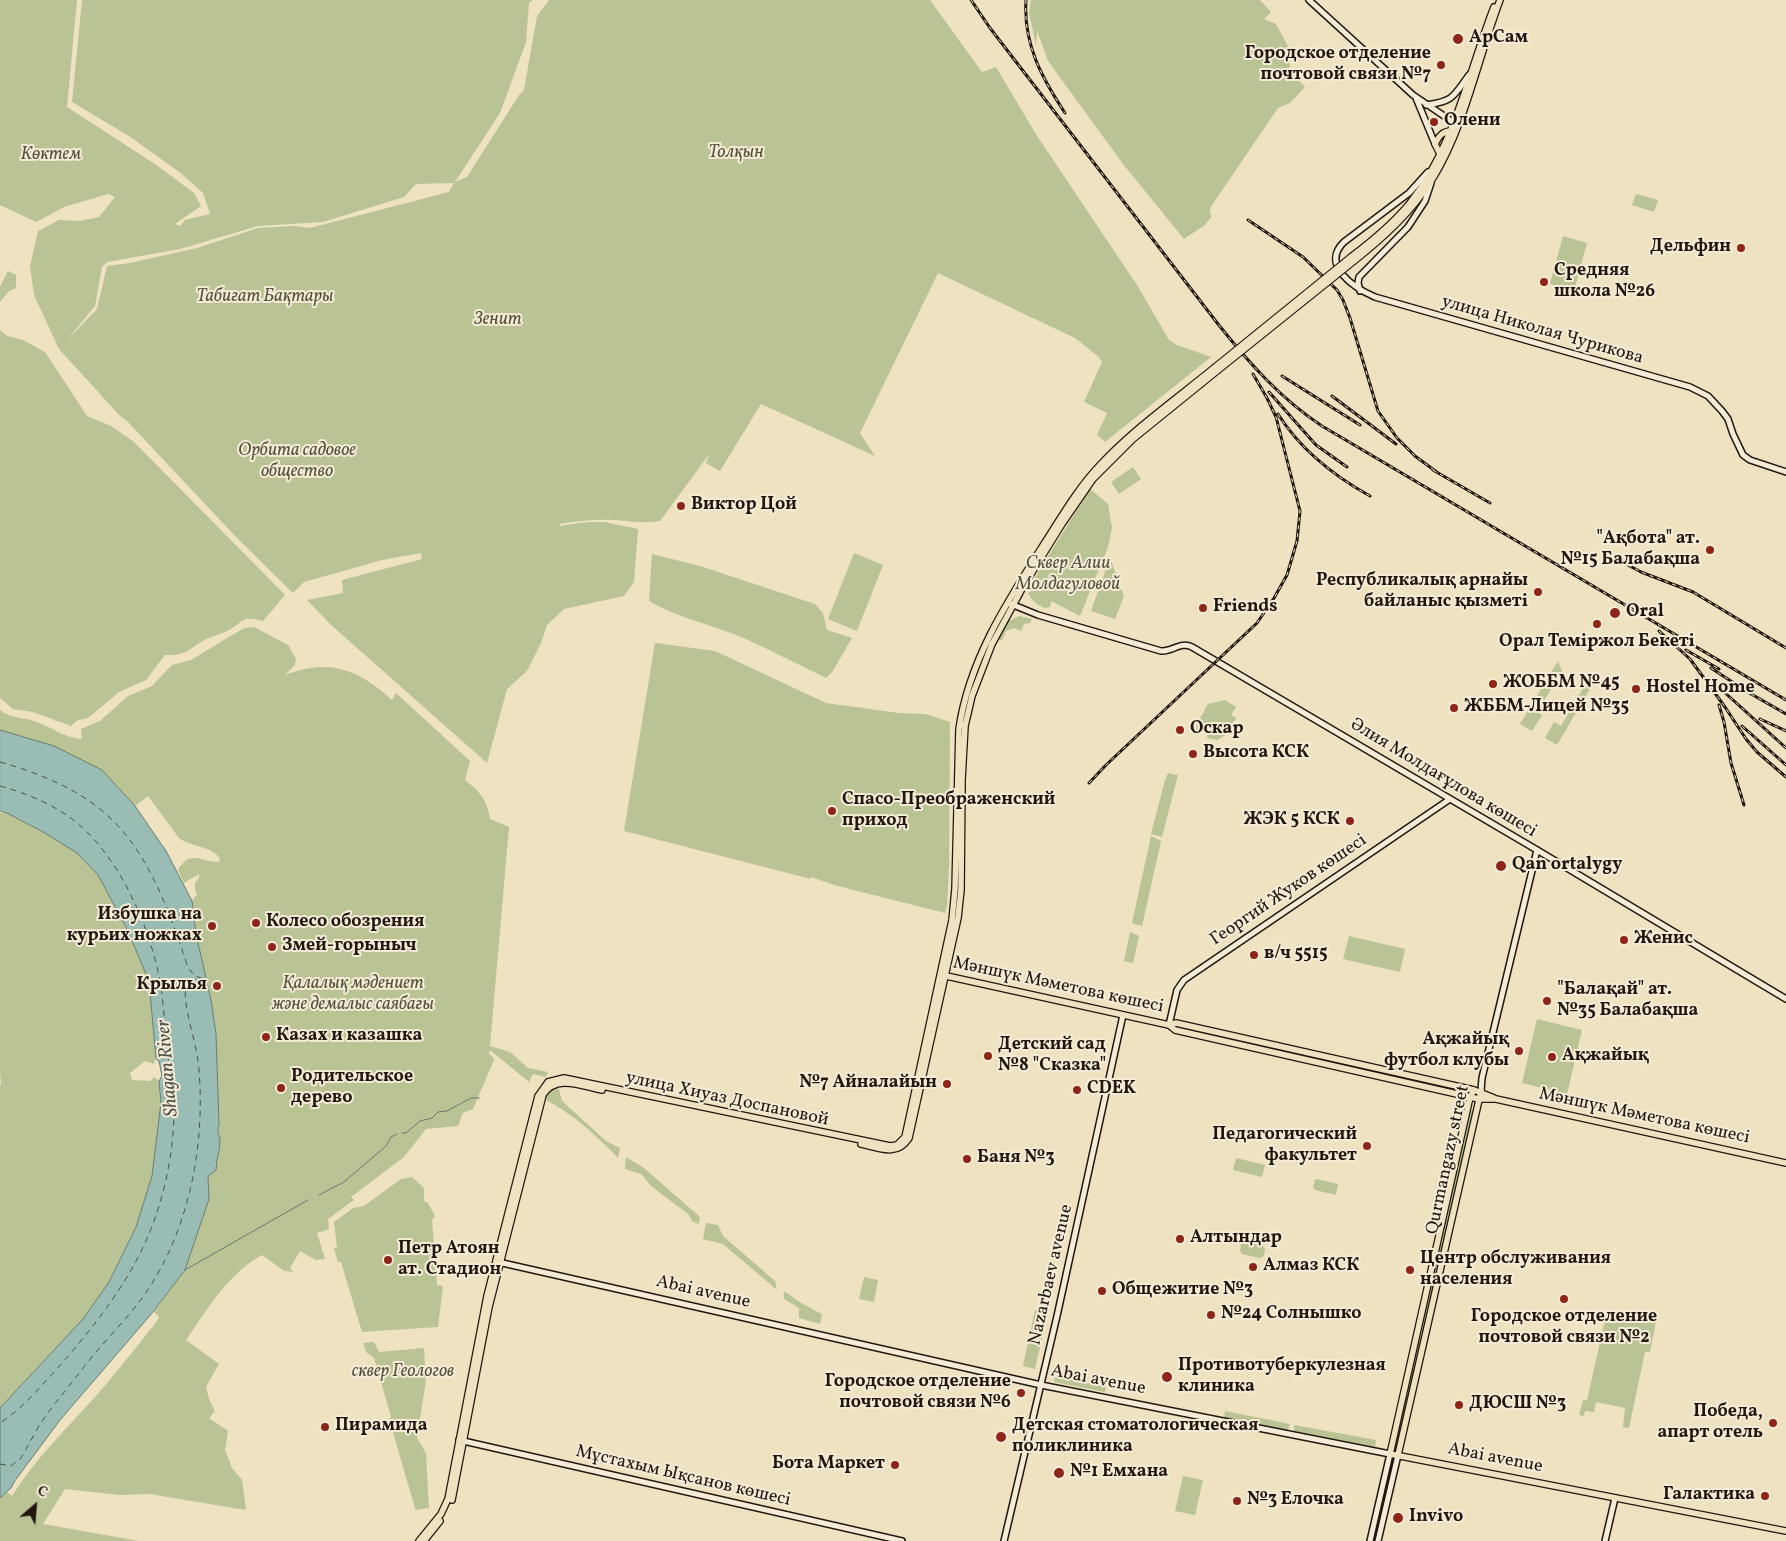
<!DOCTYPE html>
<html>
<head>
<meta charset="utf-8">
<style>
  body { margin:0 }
  #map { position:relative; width:1786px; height:1541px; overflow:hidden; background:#eee2c1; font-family:Vollkorn,serif }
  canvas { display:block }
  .north { position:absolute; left:10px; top:1481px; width:50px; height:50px; -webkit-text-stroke:4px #f4ecd7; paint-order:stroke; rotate:27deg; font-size:14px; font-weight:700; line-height:20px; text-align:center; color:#21170f }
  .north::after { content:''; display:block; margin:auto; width:18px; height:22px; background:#21170f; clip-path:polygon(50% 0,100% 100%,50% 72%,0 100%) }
</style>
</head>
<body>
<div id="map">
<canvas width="1786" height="1541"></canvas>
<div class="north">С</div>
</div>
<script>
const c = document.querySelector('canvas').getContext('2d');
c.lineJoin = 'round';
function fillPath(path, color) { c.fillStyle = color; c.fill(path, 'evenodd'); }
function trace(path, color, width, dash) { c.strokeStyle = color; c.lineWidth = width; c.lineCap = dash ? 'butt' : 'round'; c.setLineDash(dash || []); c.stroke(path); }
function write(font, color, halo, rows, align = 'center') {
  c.font = font + ' Vollkorn,serif'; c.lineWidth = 4; c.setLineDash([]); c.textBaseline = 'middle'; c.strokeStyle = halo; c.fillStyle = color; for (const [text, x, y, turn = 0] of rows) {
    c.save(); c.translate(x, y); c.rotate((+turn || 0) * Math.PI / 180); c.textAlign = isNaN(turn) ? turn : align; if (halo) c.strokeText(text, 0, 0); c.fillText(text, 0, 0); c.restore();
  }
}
fillPath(new Path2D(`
  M0 0H77L67 107 155 164 194 193 201 206 175 224 180 226 185 220 210 214 203 193 182 174 129 136 72 102 82 0H533L529 3 526 42 500 113 455 182 467 177 519 95 524 90 537 16 549 0H930L982 72 996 67 1037 136 1137 285 1169 340 1177 345 1211 357 1105 442 1097 435 1107 413 1084 402 1102 362 1099 357 1075 338 938 273 860 433 875 456 761 404 720 471 706 463 710 453 660 521C642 524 632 521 614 520 596 519 577 521 559 524L560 526 587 522H604L638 529 634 582 624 596 564 609 547 625 541 643 527 671 507 689 487 763 330 624 307 600 343 593 342 580 422 559 421 553 382 560 304 582 293 593 237 538 128 422 120 416 59 349 34 295 30 266 38 231 59 220 80 221 99 217 115 197 108 194 64 207 36 222 0 205ZM454 183 449 192 310 228 294 226 258 228 197 248 130 263 107 266 97 309 66 341 95 306 102 267 107 262 180 249 258 226 323 222 404 197 416 184Z
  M1031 0H1260L1271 12 1264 19 1276 24 1289 48 1290 72 1305 87 1290 103 1278 108 1210 208V214L1212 216 1205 225 1184 239 1123 164 1048 61 1037 31 1036 45 1029 13Z
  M1636 194 1658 200 1654 212 1632 205Z
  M1563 236 1587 243 1574 291 1550 284Z
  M8 271 16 275V288L9 291 0 302V287Z
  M0 330 7 336 23 340 45 352 87 416 111 426 134 442 285 595 263 621C240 615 245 622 227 631 221 634 215 635 209 638 189 647 189 656 165 655L146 680 119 692 88 718 78 720 71 726 33 712 13 709 0 698Z
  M1133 467 1141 479 1119 494 1111 482Z
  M1090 489 1108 504 1112 528 1108 547 1080 616 1051 601 1050 607 1045 608C1037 605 1032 601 1028 593L1031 591 1029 590V587Z
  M854 553 883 565 857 631 828 619Z
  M652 554 700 566 815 604 823 613 827 630 852 638 832 672 826 678C797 664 769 649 739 636 709 624 676 617 649 601Z
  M1110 558 1124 596 1115 619 1091 611Z
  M1019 616 1032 619 1030 623 1024 624 1021 631 1014 628 1006 631 1002 640H997L1005 623Z
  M254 627 288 645 296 659 295 665 285 675C329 658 358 669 392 700L396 693 470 761 465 780C480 792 487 799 490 819L509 827 490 1046 510 1052 528 1068 548 1072 546 1077 533 1074 529 1082 490 1050 489 1054 492 1056 494 1060 473 1109 463 1113 458 1126 426 1129 404 1157 351 1197 354 1200 328 1219 329 1229 317 1233 325 1259 316 1260 300 1251 290 1268 294 1272 284 1271 262 1255C229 1273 207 1309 186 1340L219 1364 206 1387 209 1399 215 1411 209 1418 228 1431 225 1450 232 1468 242 1480 246 1510 150 1494 119 1495 65 1489 43 1524 139 1541H0V1498L7 1492 12 1496C35 1459 67 1428 96 1396 117 1372 137 1346 157 1321L159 1317 154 1312 185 1270 209 1199 208 1176 216 1170C216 1160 220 1151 220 1141 220 1135 216 1131 219 1125L216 1034 211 1000 196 934 192 901 197 894 195 890V883L199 878V874L184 883 178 870C190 849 201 862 219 862L220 858C209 845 193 848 179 838L148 796 135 806 102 770 54 746 0 730V710C11 719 24 717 37 722 53 728 65 738 82 739L81 729 100 721 128 696 152 686 172 665 191 660 244 628Z
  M655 643 715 651 826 703 899 713 925 714 950 722 949 866 947 905 945 913 834 885 811 877V879L624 831Z
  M1558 661 1562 671 1537 712 1542 715 1532 731 1520 724Z
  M1594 682 1557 745 1545 738 1554 722 1561 726 1585 685Z
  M1225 700 1236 707 1231 715 1236 718 1227 734 1217 740 1207 738 1208 732 1196 730 1198 722 1208 704Z
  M1168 773 1178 775 1162 837 1151 834 1165 780Z
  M0 813H7L45 833 77 853 98 875 126 927 149 981 156 1053 154 1064 145 1061 130 1073 132 1080 150 1081 154 1077 159 1081 161 1102 152 1176 136 1227 109 1282 83 1319 0 1408V1085H1L0 1072Z
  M1151 836 1161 841 1142 926 1132 923Z
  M1130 932 1139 936 1133 963 1124 961Z
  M1349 936 1405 949 1400 972 1343 959Z
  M1537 1019 1582 1030 1567 1094 1522 1083Z
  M1187 1028 1459 1089 1458 1092 1186 1031Z
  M558 1086 562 1101 606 1141 620 1148 618 1158C597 1136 573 1114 546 1100 547 1093 552 1089 558 1086Z
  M1469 1110 1473 1111 1445 1239H1441Z
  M626 1157 644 1168 700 1217 699 1224 693 1222 688 1214 651 1186 641 1174 625 1169Z
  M1236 1158 1265 1165 1262 1177 1233 1170Z
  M412 1177 424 1188V1201L428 1203 435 1216 432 1220 437 1285 443 1286 438 1327 362 1332 341 1262H338L334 1248H337L334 1222 353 1208 364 1206 401 1179Z
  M1317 1179 1338 1184 1336 1195 1315 1190 1313 1187 1315 1180Z
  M706 1223 718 1225 723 1236 775 1281 777 1290 723 1244 703 1239Z
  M1245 1242 1263 1246 1265 1249 1264 1256 1260 1258 1242 1254 1240 1251 1241 1244Z
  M1440 1244 1443 1245 1424 1330H1420Z
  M864 1277 878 1280 874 1302 859 1299Z
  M784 1291 801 1303 822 1314 820 1324 799 1318V1308L784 1299Z
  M1035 1310 1048 1313 1035 1369 1023 1366Z
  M1618 1314 1656 1322 1650 1352H1645L1629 1428 1623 1427 1625 1408 1596 1402 1594 1412 1585 1411 1584 1416 1579 1415 1583 1400H1587L1605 1320 1615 1322Z
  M1419 1337 1422 1338 1400 1436 1397 1435Z
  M374 1342 379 1352 424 1348 426 1380 417 1438 426 1453 429 1508 415 1510V1508L389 1419 391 1417 390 1413 374 1358 366 1352 363 1343Z
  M1056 1376 1106 1387 1105 1392 1054 1382Z
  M1225 1411 1290 1424 1288 1430 1224 1419Z
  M1294 1425 1376 1440 1375 1447 1294 1431Z
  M1183 1476 1203 1480 1195 1515 1175 1511Z`), '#b9c393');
const water = new Path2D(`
  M0 730 54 746 102 770 135 806 166 851 192 901 196 934 211 1000 216 1034 219 1125C216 1131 220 1135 220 1141 220 1151 216 1160 216 1170L208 1176 209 1199 185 1270 153 1312 60 1420 14 1482 11 1488 0 1498V1408L83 1319 109 1282 136 1227 152 1176 161 1102 159 1081 162 1076 159 1061 156 1059 149 981 126 927 98 875 77 853 45 833 7 813 0 811Z`);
fillPath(water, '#99bdb5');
trace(water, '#697b73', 1);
trace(new Path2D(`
  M402 1133H406L420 1121 432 1118 438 1112 447 1111 471 1098H480
  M319 1195 344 1182 386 1146 391 1137 397 1134
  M185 1270 308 1200`), '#697b73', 1);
trace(new Path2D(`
  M0 762C42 774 87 792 117 825 152 861 173 921 188 968L195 976 201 978
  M0 786C26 793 55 805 76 822 119 857 148 923 159 976 163 996 164 1017 166 1037 168 1061 173 1085 174 1110 174 1142 168 1178 158 1209 139 1271 98 1322 56 1370 38 1389 22 1409 0 1423
  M0 1464 11 1466 21 1458 40 1424 53 1406C68 1388 81 1370 96 1352 114 1331 134 1311 149 1288 190 1225 205 1144 199 1070 197 1044 187 1020 185 995 186 986 192 981 202 978`), '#4b5149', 1, [6, 5]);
const secondary = new Path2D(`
  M1309 0 1413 95 1453 122
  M1416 98 1435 144
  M1426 105C1454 101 1453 97 1469 75
  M1428 172 1409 193 1344 242C1320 265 1354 288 1375 297L1690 387 1708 396 1722 411 1728 419 1733 434 1743 455 1750 460 1786 472
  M1360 291 1358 283 1359 277 1408 227 1425 201 1431 183
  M1011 604 1038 615 1161 651C1172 652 1181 641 1192 647L1537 850 1786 999
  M1169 1025 1177 990 1184 980 1450 799
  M1481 1091 1482 1078 1537 850
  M498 1262 1041 1385 1390 1454 1370 1541
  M459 1440 902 1541
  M1004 1541 1057 1316 1123 1015
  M1378 1541 1398 1455
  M1605 1541 1615 1498`);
const primary = new Path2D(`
  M1440 154 1435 144C1439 136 1442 132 1450 131
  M1351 257C1372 241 1393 224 1410 203 1454 148 1469 71 1494 7
  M1354 261C1384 237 1412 212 1433 178 1465 126 1478 58 1500 0
  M942 975 1169 1025 1175 1030 1479 1099H1496L1786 1163
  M1169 1025 1176 1023 1474 1090 1494 1098
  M1474 1090 1470 1097 1390 1454 1786 1531
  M861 1144C879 1148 897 1157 909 1138L958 918 961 890 962 780 965 726 972 696 992 644 1023 587 1062 524 1093 479 1133 439 1217 371
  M1398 1455 1481 1091
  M452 1500 489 1307 543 1095C555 1074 582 1086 602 1090
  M419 1541 441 1514 448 1499 487 1296 538 1096 548 1082 564 1078 890 1146 897 1145 905 1137 952 920 955 889 959 729C969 660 1007 602 1044 544 1062 516 1078 488 1101 464 1135 428 1176 399 1214 368
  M424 1541 440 1521`);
trace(secondary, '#21170f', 8);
trace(primary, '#21170f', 8);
trace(secondary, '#f4ecd7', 5);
trace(primary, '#eee2c1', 5.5);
const rail = new Path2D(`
  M971 0 990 28 1218 324C1249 363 1281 399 1322 426L1786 700
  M1026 0C1023 44 1042 78 1065 113
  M1248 220 1303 257 1337 290 1343 300 1350 318 1378 411 1397 438 1415 456 1438 473
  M1282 376 1360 425
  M1269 392 1316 445 1347 467
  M1332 396 1396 444
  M1278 414C1300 449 1334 476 1370 496
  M1433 470 1490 503
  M1628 565 1641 572 1693 592 1786 648
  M1659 631 1690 659 1725 707 1746 739 1757 752 1786 777
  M1686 650 1719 669
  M1711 668 1746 691 1786 714
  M1712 681 1786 748
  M1719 705 1724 722 1731 763 1744 805
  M1760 719 1786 731
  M1742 726 1786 765
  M1089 783 1106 765 1257 623 1274 598 1287 575 1297 541 1300 511 1276 417 1267 398 1253 374`);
trace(rail, '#21170f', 3);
trace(rail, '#f4ecd7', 1, [4]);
const primaryBridge = new Path2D(`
  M1214 368 1351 257
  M1217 371 1354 261`);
trace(primaryBridge, '#21170f', 8, []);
trace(primaryBridge, '#eee2c1', 5.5);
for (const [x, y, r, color] of [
  [1458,39,6,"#8f2418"],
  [1441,65,5,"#8f2418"],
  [1434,122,5,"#8f2418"],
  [1741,248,5,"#8f2418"],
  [1544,282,5,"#8f2418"],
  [681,506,5,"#8f2418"],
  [1710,550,5,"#8f2418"],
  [1538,592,5,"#8f2418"],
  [1203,608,5,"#8f2418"],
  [1615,613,6,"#8f2418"],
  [1597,624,5,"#8f2418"],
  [1493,684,5,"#8f2418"],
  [1636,689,5,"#8f2418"],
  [1454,708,5,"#8f2418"],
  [1180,730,5,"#8f2418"],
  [1193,754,5,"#8f2418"],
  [832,811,5,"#8f2418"],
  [1350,821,5,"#8f2418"],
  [1501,866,6,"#8f2418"],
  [256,923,5,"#8f2418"],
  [212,926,5,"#8f2418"],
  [1624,940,5,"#8f2418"],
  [272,947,5,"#8f2418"],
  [1254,955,5,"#8f2418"],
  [217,986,5,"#8f2418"],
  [1547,1001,5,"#8f2418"],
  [266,1037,5,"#8f2418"],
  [1519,1051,5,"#8f2418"],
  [988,1056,5,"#8f2418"],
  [1552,1057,5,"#8f2418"],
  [947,1084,5,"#8f2418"],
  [281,1088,5,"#8f2418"],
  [1077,1090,5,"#8f2418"],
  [1367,1146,5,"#8f2418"],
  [967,1159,5,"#8f2418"],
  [1180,1239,5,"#8f2418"],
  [388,1260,5,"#8f2418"],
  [1253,1267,5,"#8f2418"],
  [1410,1270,5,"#8f2418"],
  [1102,1291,5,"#8f2418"],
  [1564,1299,5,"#8f2418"],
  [1211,1315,5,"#8f2418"],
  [1167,1377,6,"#8f2418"],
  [1021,1393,5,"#8f2418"],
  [1459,1405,5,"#8f2418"],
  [1773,1423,5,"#8f2418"],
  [325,1427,5,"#8f2418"],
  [1001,1437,6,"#8f2418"],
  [895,1465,5,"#8f2418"],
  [1059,1473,6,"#8f2418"],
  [1765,1496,5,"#8f2418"],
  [1237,1501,5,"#8f2418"],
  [1398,1518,6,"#8f2418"]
]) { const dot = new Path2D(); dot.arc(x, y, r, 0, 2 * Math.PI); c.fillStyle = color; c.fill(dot); trace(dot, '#f4ecd7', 2); }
write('bold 18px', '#21170f', '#f4ecd7', [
  ["АрСам",1469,39],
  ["Городское отделение",1431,55,"right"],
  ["почтовой связи №7",1431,76,"right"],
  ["Олени",1444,122],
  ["Дельфин",1731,248,"right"],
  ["Средняя",1554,272],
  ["школа №26",1554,293],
  ["Виктор Цой",691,506],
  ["\"Ақбота\" ат.",1700,540,"right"],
  ["№15 Балабақша",1700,561,"right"],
  ["Республикалық арнайы",1528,582,"right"],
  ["байланыс қызметі",1528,603,"right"],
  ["Friends",1213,608],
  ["Oral",1626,613],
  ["Орал Теміржол Бекеті",1597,643,"center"],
  ["ЖОББМ №45",1503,684],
  ["Hostel Home",1646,689],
  ["ЖББМ-Лицей №35",1464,708],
  ["Оскар",1190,730],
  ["Высота КСК",1203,754],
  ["Спасо-Преображенский",842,801],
  ["приход",842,822],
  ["ЖЭК 5 КСК",1340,821,"right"],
  ["Qan ortalygy",1512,866],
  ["Избушка на",202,916,"right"],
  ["курьих ножках",202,937,"right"],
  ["Колесо обозрения",266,923],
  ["Женис",1634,940],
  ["Змей-горыныч",282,947],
  ["в/ч 5515",1264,955],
  ["Крылья",207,986,"right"],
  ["\"Балақай\" ат.",1557,991],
  ["№35 Балабақша",1557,1012],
  ["Казах и казашка",276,1037],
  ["Ақжайық",1509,1041,"right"],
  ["футбол клубы",1509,1062,"right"],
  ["Детский сад",998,1046],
  ["№8 \"Сказка\"",998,1067],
  ["Ақжайық",1562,1057],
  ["Родительское",291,1078],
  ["дерево",291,1099],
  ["№7 Айналайын",937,1084,"right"],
  ["CDEK",1087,1090],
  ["Педагогический",1357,1136,"right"],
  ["факультет",1357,1157,"right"],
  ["Баня №3",977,1159],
  ["Алтындар",1190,1239],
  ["Петр Атоян",398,1250],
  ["ат. Стадион",398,1271],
  ["Центр обслуживания",1420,1260],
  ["наcеления",1420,1281],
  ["Алмаз КСК",1263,1267],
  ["Общежитие №3",1112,1291],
  ["№24 Солнышко",1221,1315],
  ["Городское отделение",1564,1318,"center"],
  ["почтовой связи №2",1564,1339,"center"],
  ["Противотуберкулезная",1178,1367],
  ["клиника",1178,1388],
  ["Городское отделение",1011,1383,"right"],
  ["почтовой связи №6",1011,1404,"right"],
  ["ДЮСШ №3",1469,1405],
  ["Победа,",1763,1413,"right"],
  ["апарт отель",1763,1434,"right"],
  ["Пирамида",335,1427],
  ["Детская стоматологическая",1012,1427],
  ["поликлиника",1012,1448],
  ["Бота Маркет",885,1465,"right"],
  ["№1 Емхана",1070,1473],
  ["Галактика",1755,1496,"right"],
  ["№3 Елочка",1247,1501],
  ["Invivo",1409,1518]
], 'left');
write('italic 18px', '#56533d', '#f4ecd7', [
  ["Толқын",736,154],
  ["Көктем",51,156],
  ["Табиғат Бақтары",265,298],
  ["Зенит",498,321],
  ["Орбита садовое",297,452],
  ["общество",297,473],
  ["Сквер Алии",1068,565],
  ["Молдагуловой",1068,586],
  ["Қалалық мәдениет",353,985],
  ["және демалыс саябағы",353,1006],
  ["сквер Геологов",403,1373]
]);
write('18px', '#21170f', '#f4ecd7', [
  ["улица Николая Чурикова",1542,331,16],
  ["Әлия Молдағұлова көшесі",1443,779,31],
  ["Георгий Жуков көшесі",1289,891,-34],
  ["Мәншүк Мәметова көшесі",1058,986,12],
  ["улица Хиуаз Доспановой",727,1100,12],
  ["Мәншүк Мәметова көшесі",1644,1117,12],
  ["Qurmangazy street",1449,1160,-78],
  ["Nazarbaev avenue",1052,1275,-77],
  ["Abai avenue",703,1293,13],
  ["Abai avenue",1098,1381,11],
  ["Abai avenue",1495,1459,11],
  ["Мұстахым Ықсанов көшесі",683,1477,13]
]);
write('italic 19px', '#4b5149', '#f4ecd7', [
  ["Shagan River",169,1068,-95]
]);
</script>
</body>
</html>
